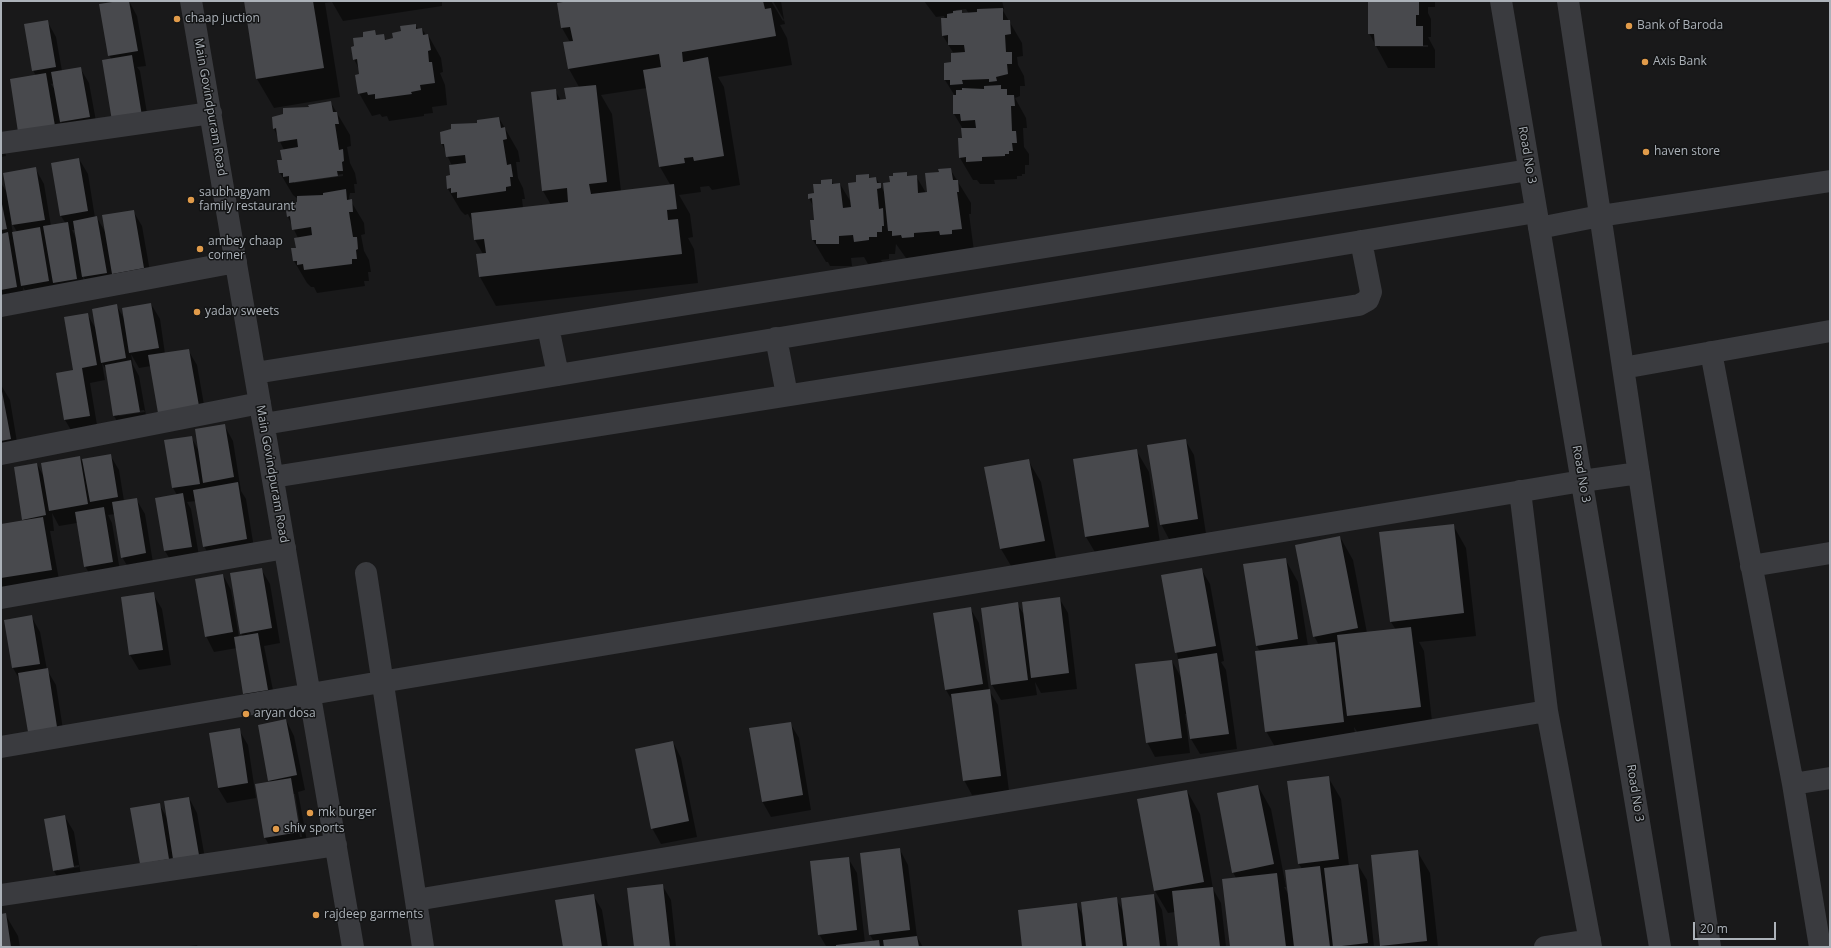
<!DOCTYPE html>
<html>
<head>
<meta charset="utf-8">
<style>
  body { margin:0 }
  #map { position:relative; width:1831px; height:948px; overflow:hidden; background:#19191a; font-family:"Open Sans",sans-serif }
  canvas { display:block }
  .frame { position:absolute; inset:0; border:2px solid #acb2b9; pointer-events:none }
  .scale { position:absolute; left:1693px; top:922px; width:83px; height:18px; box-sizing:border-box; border:2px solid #acb2b9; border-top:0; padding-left:5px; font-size:12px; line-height:14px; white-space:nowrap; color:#acb2b9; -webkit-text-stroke:3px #131415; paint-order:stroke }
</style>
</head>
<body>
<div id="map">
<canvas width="1831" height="948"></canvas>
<div class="frame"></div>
<div class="scale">20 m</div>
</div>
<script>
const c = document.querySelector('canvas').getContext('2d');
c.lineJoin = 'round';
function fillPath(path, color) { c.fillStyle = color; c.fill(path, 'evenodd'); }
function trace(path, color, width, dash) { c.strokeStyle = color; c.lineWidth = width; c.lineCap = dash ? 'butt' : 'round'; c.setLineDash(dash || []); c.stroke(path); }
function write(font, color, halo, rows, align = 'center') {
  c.font = font + ' "Open Sans",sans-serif'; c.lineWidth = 3; c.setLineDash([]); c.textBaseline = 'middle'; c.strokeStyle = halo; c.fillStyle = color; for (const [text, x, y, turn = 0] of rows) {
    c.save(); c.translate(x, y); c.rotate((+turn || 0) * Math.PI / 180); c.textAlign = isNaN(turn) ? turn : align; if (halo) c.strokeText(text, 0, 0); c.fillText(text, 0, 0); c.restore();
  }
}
fillPath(new Path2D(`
  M125 1H129L137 16 146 66 137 67 140 71 150 131 109 55Z
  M245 1H442V6L343 21 332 2 325 3 340 97 274 108 257 79Z
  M575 1H771L783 21 784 20 785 24 780 25 787 38 792 65 718 77 724 87 740 185 712 190 709 186 700 187 701 192 679 195 690 214 693 237 688 238 694 249 698 283 496 306 480 277 477 255 483 254 475 240 473 220H471L468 214 465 215 461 211 448 189 452 166 442 144 478 123 499 118 518 151 520 162H516L518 178 523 188 525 199H522L523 208 551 205 543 191 532 93 555 90 561 101 567 100 579 87 569 69 564 43 570 42 562 28ZM647 88 660 167 671 186 621 191 612 114 601 95Z
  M773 1H781L784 20Z
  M924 1H1002L1004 9H1002L1022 43 1023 56 1017 57 1018 65 1024 76 1025 86H1020V96L1015 98 1026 118 1027 128H1023L1024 147 1029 154V165H1025V174H1022V176H1017V179L994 180 995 184H980L977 180H973L960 158 963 129 954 114 955 96 945 80 952 63 954 54 943 36 945 19 944 16 936 17ZM966 9 969 14 956 12V10Z
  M1369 1H1435V7H1428V13L1431 19V37H1428L1435 50V68H1388L1369 33ZM1380 45H1428V47H1380Z
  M47 21 56 37 62 71 80 68 89 83 98 132 69 136 60 120 63 141 28 147 36 76 33 70ZM54 83 55 90 51 84Z
  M415 25 418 29H422L426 35H428L441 58 443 72 440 73 445 85 447 105 432 107 433 113 424 114V116L389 121 387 116 382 117 380 114 372 116 359 93 360 75 359 69 354 59 356 47 364 38 374 32 377 36 383 35 386 40 394 39 402 32Z
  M331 103 350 135 351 146 347 147 350 163 355 173 357 184H354L355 193H350L349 198 364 223 365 234 361 235 364 251 369 260 371 272H368L369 281H364L365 286 317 293 314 287H311L307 283 294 261 298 238 288 217 298 203V199L293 195 280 173 284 150 274 129 310 108ZM343 174V176L294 183V181Z
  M1 127 6 156 1 157Z
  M79 159 88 174 95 218H97L106 233 133 211 142 226 152 283 121 288 113 273 115 288 92 292 83 276 85 294 31 301 23 287 25 302 1 303V183L8 194 35 168 44 184 51 226 66 224 61 216ZM11 223H12L17 232 13 233ZM72 230H76L77 240Z
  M950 169 971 203V214H969L974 251 906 258 896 244 895 254H889V259L881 260 882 262 868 264 864 257 851 258 852 266H830L828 262H826L813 240 815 221 813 206 809 198 822 185 831 180 834 185 840 184 852 204 858 182 868 175 870 179 876 178 885 193 891 182 906 173 908 177 916 176 926 193 940 173Z
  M151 304 160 319 165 354 188 350 197 365 207 422 151 366 139 368 131 354 133 365 139 376 148 427 123 431 114 416 107 371 102 363 105 380 90 383 98 431 74 435 65 420 58 373 75 371 87 314 96 329 116 305 125 320ZM144 410 145 412 119 416V414Z
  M1 385 10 400 19 454 1 457Z
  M224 425 233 441 241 491 246 499 255 554 212 561 204 546 196 501 187 502 191 509 200 562 174 566 165 551 177 495 173 488 165 441 191 437 199 451Z
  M1185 440 1194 455 1206 534 1169 539 1161 524Z
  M1136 450 1149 472 1161 549 1099 559 1086 537Z
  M110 455 119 470 124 501 136 499 145 514 154 569 131 572 122 557 115 514 108 515 112 523 121 577 94 582 85 566 77 523 59 526 52 513 54 531H50L60 585 1 591V525L25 521 23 519 37 464 44 477 80 457 84 465Z
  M1028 460 1041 482 1057 563 1014 571 1001 549Z
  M1453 525 1466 548 1476 636 1419 642 1424 651 1433 730 1361 738 1354 727 1357 745 1279 754 1266 731 1260 652 1257 646 1285 559 1298 582 1308 646 1319 645 1314 636 1340 537 1353 560 1367 633 1396 630 1391 622Z
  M261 569 270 584 280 643 264 646 276 705 253 708 244 693 237 648 214 652 206 636 223 575 231 590 239 637H243L241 633Z
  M1201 569 1210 584 1224 661 1221 662 1226 670 1237 749 1200 754 1191 739 1187 714H1185L1190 753 1155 757 1147 742 1172 661 1182 679 1162 576Z
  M153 594 162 609 171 665 139 670 130 655 122 598Z
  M1059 598 1068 613 1077 689 1041 693 1035 682 1037 695 1001 700 992 685 982 608 1017 604 1025 616Z
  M970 608 979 623 989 690 998 705 1009 791 972 795 964 780 953 702 946 690Z
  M31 616 40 632 47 670 56 685 65 742 21 682 13 668 5 621Z
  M286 720 294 736 305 790 298 792 308 847 274 853 265 838 271 783 269 780ZM293 794H295L302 837H300Z
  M790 723 799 738 811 810 771 817 762 801Z
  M239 730 248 745 256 798 227 803 218 788Z
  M673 742 681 758 697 837 661 844 652 828Z
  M1328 777 1341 799 1349 866 1358 865 1367 880 1374 947H1231L1236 878 1233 872 1258 786 1271 809 1286 887H1284L1289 895 1302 869 1299 864Z
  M1187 791 1200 814 1213 889 1221 903 1226 947H1179L1175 912 1168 913 1155 891Z
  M189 798 197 813 207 870 141 864 159 804 167 818Z
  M65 817 74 832 82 882 62 886 54 871ZM79 865V867L58 871V869Z
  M900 850 908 865 917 937 923 947H817L826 946 819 934 848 858 857 873 865 943 874 942 870 935Z
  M1417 851 1430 873 1438 947H1382L1381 945Z
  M662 885 671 900 676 947H635Z
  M593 895 602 910 608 947H564Z
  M1154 895 1162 910 1167 947H1023L1077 904 1083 916 1116 899 1123 911Z
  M5 914 18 936 20 947H1V915Z
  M197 945 198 947H181Z`), '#0007');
fillPath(new Path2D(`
  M119 1H129L138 51 108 56 99 4Z
  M244 1H313L324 68 256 79Z
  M569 1H763L765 9 771 8 776 36 682 52 683 62 708 57 724 156 694 161 693 157 684 158 685 163 659 167 643 70 661 67 659 54 568 69 563 42 573 41 570 27 561 28 557 3Z
  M1368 1H1419V15H1416V26H1423V46H1375L1374 34H1368Z
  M1003 8V20H1010L1011 34 1005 35 1006 52H1012V64H1007L1008 74 996 77 997 81 989 82V79L962 80 963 84 950 85V80H944V63L951 62V53L965 52 964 45H948V35L942 36 941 18H947V14L953 13V11L962 10V13L977 12V9Z
  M48 20 56 67 32 71 24 24Z
  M416 24V29L422 28 423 35 428 34 431 50 428 51 429 62H432L435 83 420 85 421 90 411 92 412 94 375 99V94L368 95 367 92 358 94 355 75 359 74 357 59 353 60 351 47 354 46 353 38 363 37V32L375 30 376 35 384 34 385 40 393 38 392 33 401 31 400 26Z
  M132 55 142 116 112 121 102 60Z
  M81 67 90 117 60 122 51 72Z
  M46 73 55 126 18 132 10 79Z
  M596 85 607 182 589 184 591 194 674 184 677 209 667 210 668 220 678 219 682 254 479 277 476 254 486 253 484 239 474 240 471 213 568 202 567 188 542 191 531 92 556 89 557 100 566 99 564 88Z
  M1001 85V89H1007V95H1014L1015 106H1011L1012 131H1016L1017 143H1012L1013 151H1009V154H1005V156L982 157V161L966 162V157L959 158 958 138H962L961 128H976L975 120 961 121 960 114H953V95H956V90H962V88L984 89V86Z
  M331 101 333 112H337L339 124H335L339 150 343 149 344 161 342 162 343 171H337L338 176 289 183V176L283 177V173H279L277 160H282L280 150 298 147 297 139 278 142 276 128 273 129 272 117 283 114V108L309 107 308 105Z
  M499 117 501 128 505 127 507 139 503 140 507 165 511 164 513 177H510L511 186 506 187V191L457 198V192L451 193V188L447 189 446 176 450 175 449 165 466 163 465 155 446 157 444 144H441L440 132 451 129V124L477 123V120Z
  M79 158 88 211 60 216 51 163Z
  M36 167 45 220 12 225 3 173Z
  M951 168 953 180H958L959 192H957L962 229 952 230V234L940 235 939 231 914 233V237L902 238 901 235 892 236V231H888L883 183 890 182 889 176H893V173L907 172V176L917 175 918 193 927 192 925 173 939 172 938 169Z
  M869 174V178L876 177 877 183H881V188L877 189 879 209 883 208 884 226H882V232H877V237H869V240L854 242 853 235 839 236V244H816V240H812L810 220H814L812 198 808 199V194L814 193 813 184H821V180L832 179V184L840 183 843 208 851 207 848 183 856 182V175Z
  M346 189 347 200 352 199 353 212H349L353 237H357L358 249 356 250 357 259H352V264L304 270 303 264 297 265V261H293L291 248H296L294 238 312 235 311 227 292 230 290 216 287 217 285 204 297 202V196L323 195V193Z
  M1 199 7 229 1 230Z
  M134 210 144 268 112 274 102 215Z
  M97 216 107 273 82 277 73 221Z
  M68 222 77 279 53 283 43 226Z
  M40 227 49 281 21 286 12 232Z
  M8 232 17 287 1 290V234Z
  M151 303 159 348 129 353 122 308Z
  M117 304 126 358 101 363 92 309Z
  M88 313 97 365 82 368 90 416 64 420 56 373 73 370 64 317Z
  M189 349 199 406 158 413 148 355Z
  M131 360 140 412 113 416 105 365Z
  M1 386 11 439 1 441Z
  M225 424 234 477 203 483 195 429Z
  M192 436 200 484 172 488 164 440Z
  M1186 439 1198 519 1160 525 1147 445Z
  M1137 449 1149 527 1085 537 1073 459Z
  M111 454 118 497 90 502 82 459Z
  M80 456 88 504 49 511 41 463Z
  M1029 459 1045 541 1000 549 984 467Z
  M37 463 46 515 22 520 14 467Z
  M238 482 247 539 203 547 193 490Z
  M183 493 192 547 164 551 155 498Z
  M137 498 146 553 121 558 112 502Z
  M104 507 113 562 84 567 75 512Z
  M43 517 52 570 1 578V524Z
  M1454 524 1464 613 1390 622 1379 532Z
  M1340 536 1358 628 1313 637 1295 545Z
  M1286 558 1298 639 1256 646 1243 564Z
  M262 568 272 628 240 634 230 573Z
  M1202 568 1216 646 1175 653 1161 575Z
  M223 574 233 632 205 637 195 579Z
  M154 592 163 650 129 655 121 597Z
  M1060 597 1069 673 1031 678 1022 602Z
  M1018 602 1028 680 991 685 981 608Z
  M971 607 983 684 945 690 933 613Z
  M32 615 40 664 12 668 4 620Z
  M1411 627 1421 707 1347 716 1337 635Z
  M258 633 268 690 243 694 234 637Z
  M1335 642 1344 722 1265 732 1255 651Z
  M1217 653 1229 734 1190 739 1178 659Z
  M1172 660 1182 738 1146 743 1135 664Z
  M48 668 57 727 28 732 18 673Z
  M990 689 1001 776 963 781 951 694Z
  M286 719 297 775 268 781 258 725Z
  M791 722 803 795 762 802 749 728Z
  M240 728 248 783 218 788 209 733Z
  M673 741 689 821 651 829 635 749Z
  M1329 776 1339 859 1298 864 1287 781Z
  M291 778 300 832 264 838 255 784Z
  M1258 785 1274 864 1232 873 1217 793Z
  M1187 790 1204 882 1154 891 1137 799Z
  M189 797 199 855 173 859 164 801Z
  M160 803 169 859 140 864 130 808Z
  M65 815 74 867 53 871 44 819Z
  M900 848 910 930 869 935 860 853Z
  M1418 850 1427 941 1380 946 1371 855Z
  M849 857 857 930 818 935 810 861Z
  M1358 864 1368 943 1333 947 1324 868Z
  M1320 866 1330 947H1294L1285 870Z
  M1277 873 1286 947H1230L1222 879Z
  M663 884 670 947H634L627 888Z
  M1213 887 1220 947H1178L1172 891Z
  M594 894 602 947H563L555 900Z
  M1154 894 1160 947H1127L1121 898Z
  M1117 897 1123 947H1086L1081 902Z
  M1077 903 1082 947H1022L1018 910Z
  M6 913 11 947H1V914Z
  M917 936 919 947H884L883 940Z
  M879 940 880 947H836V945Z`), '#48494d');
trace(new Path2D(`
  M191 1 353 947
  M1501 1 1660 947
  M1568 1 1710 947
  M1 143 211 113
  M1539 228 1600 216 1830 181
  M1 306 236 262
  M548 327 558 375
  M776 338 787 395
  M1711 352 1793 784 1820 947
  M1623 368 1830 331
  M255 373 1529 170
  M264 424 1536 212
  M1 454 260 403
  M273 477 1359 305 1368 300 1371 292 1361 241
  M1520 491 1547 711 1591 947
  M1751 566 1830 553
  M366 573 423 947
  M1 598 285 548
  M1 747 381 682 1582 481 1639 473
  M1793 784 1830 778
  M1 895 336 845
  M416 900 1547 711
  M1545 947 1590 940`), '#3a3b3f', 22);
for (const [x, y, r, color] of [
  [177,19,4,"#e19b4a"],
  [1629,26,4,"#e19b4a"],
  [1645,62,4,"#e19b4a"],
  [1646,152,4,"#e19b4a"],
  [191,200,4,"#e19b4a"],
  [200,249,4,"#e19b4a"],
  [197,312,4,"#e19b4a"],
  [246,714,4,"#e19b4a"],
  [310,813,4,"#e19b4a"],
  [276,829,4,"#e19b4a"],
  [316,915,4,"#e19b4a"]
]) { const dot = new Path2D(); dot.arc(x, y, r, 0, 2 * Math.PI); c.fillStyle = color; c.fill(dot); trace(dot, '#131415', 1.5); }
write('12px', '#acb2b9', '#131415', [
  ["chaap juction",185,19],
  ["Bank of Baroda",1637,26],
  ["Axis Bank",1653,62],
  ["haven store",1654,152],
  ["saubhagyam",199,193],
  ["family restaurant",199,207],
  ["ambey chaap",208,242],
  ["corner",208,256],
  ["yadav sweets",205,312],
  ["aryan dosa",254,714],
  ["mk burger",318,813],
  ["shiv sports",284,829],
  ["rajdeep garments",324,915]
], 'left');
write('12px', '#acb2b9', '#131415', [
  ["Main Govindpuram Road",210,107,80],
  ["Road No 3",1527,155,80],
  ["Main Govindpuram Road",272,474,80],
  ["Road No 3",1581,474,80],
  ["Road No 3",1635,793,81]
]);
</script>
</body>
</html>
